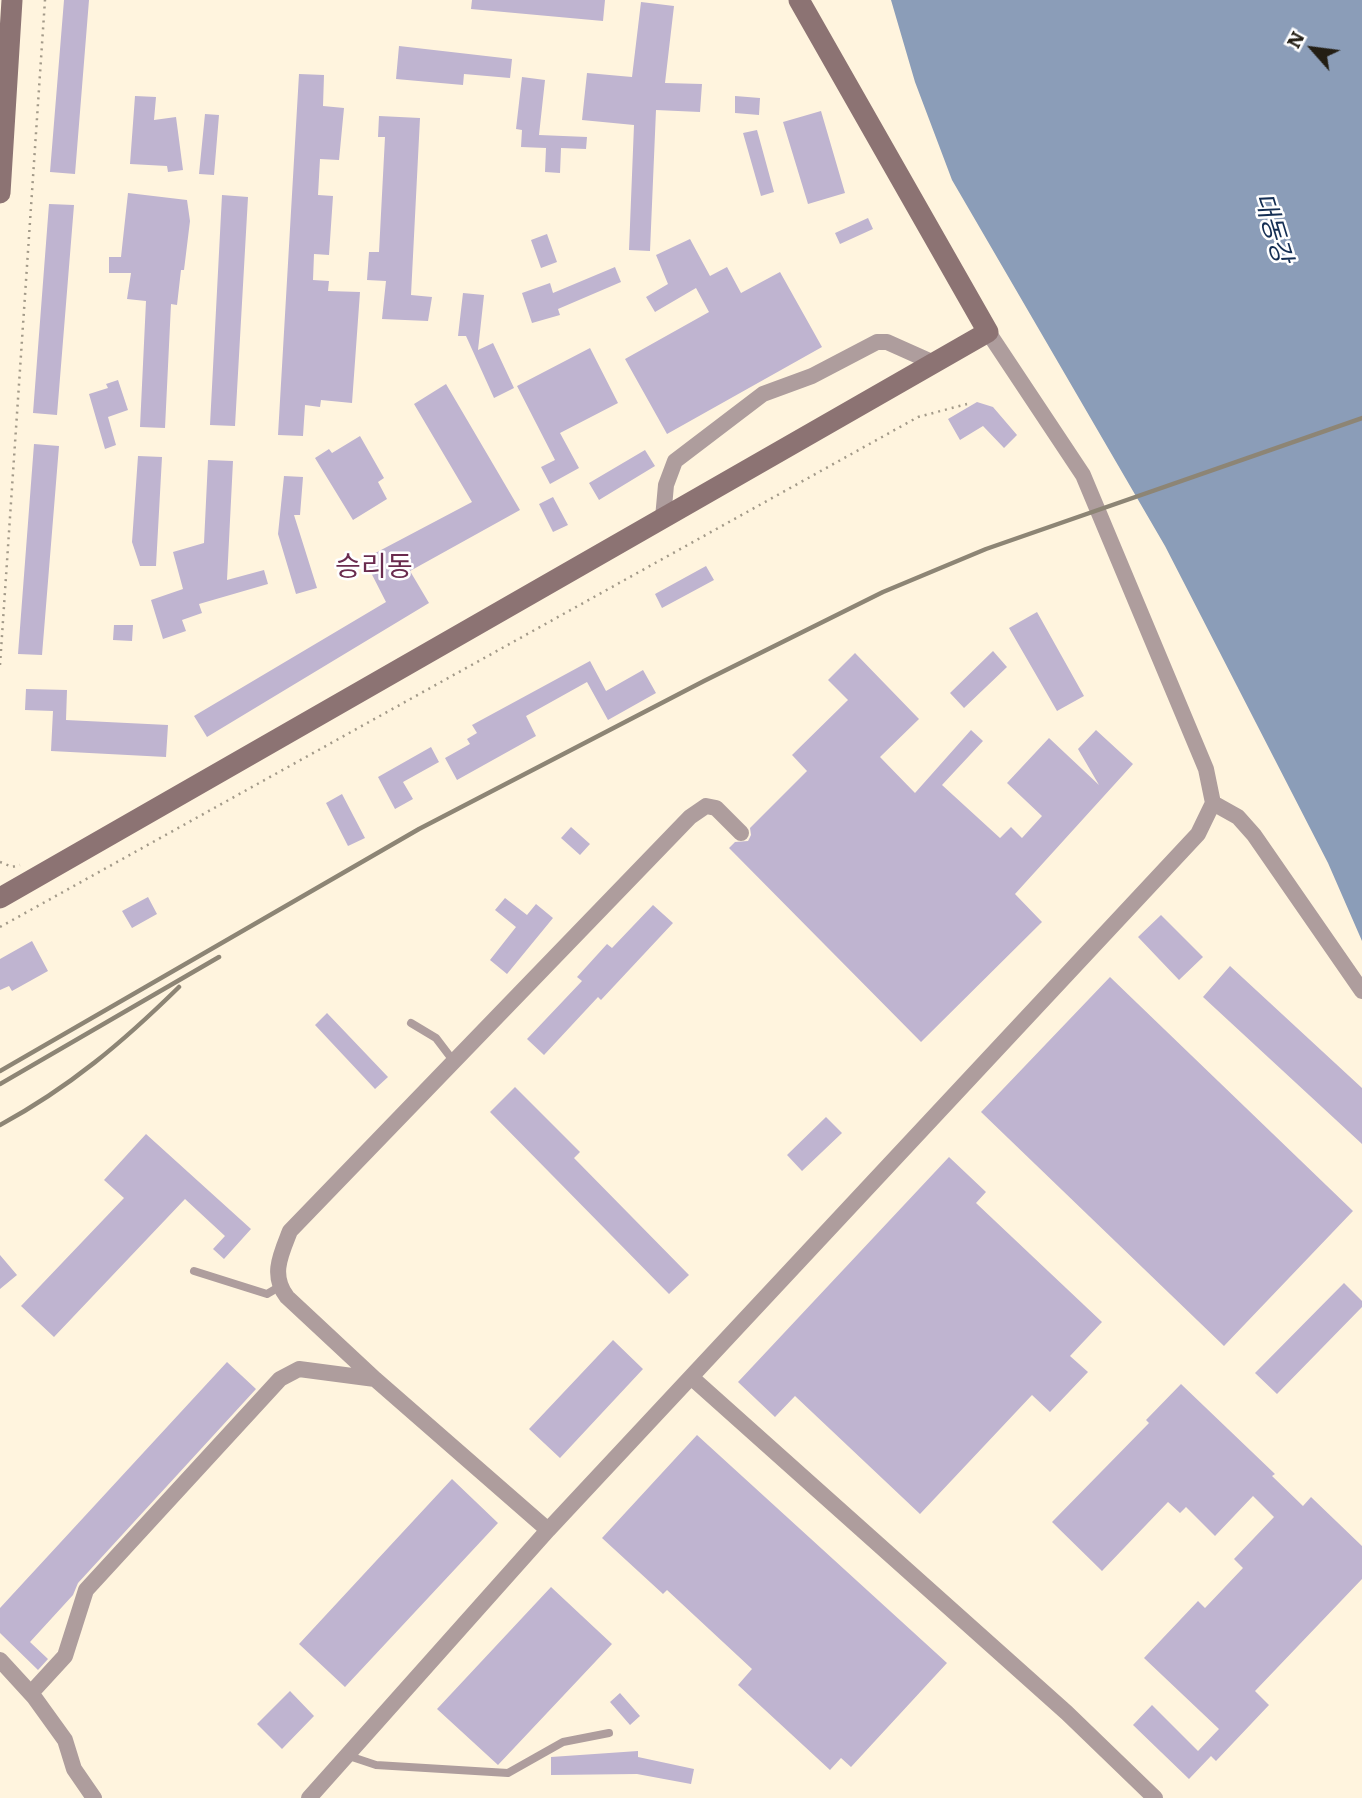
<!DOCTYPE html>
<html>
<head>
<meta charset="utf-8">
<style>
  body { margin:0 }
  #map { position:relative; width:1362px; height:1798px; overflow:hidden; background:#fff4de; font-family:Literata,serif }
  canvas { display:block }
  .north { position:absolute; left:1278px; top:14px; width:70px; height:70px; -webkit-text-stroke:5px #fff; paint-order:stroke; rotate:298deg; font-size:19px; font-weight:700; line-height:28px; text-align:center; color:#231e14 }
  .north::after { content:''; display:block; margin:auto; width:24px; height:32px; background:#231e14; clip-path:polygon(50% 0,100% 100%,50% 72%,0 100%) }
</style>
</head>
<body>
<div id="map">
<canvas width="1362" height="1798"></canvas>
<div class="north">N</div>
</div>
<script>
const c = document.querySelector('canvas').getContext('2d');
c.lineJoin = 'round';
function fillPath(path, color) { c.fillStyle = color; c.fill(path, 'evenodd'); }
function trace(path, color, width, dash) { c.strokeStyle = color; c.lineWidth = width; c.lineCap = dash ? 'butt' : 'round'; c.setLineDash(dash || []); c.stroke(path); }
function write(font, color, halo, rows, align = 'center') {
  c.font = font + ' Literata,"Noto Sans KR",serif'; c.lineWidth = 5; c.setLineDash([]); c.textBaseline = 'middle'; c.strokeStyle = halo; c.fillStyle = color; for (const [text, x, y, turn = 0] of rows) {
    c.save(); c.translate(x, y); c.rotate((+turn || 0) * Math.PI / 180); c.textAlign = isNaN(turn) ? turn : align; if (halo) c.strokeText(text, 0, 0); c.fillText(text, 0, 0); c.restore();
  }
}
fillPath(new Path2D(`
  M891 0H1362V941L1328 863 1165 546 952 180 915 82Z`), '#8b9db8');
fillPath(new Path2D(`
  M64 0H89L75 174 50 172Z
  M472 0H605L603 21 471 9Z
  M641 2 674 6 665 83 702 84 700 112 656 110 650 251 629 250 634 125 582 120 587 73 632 77Z
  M399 46 512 59 510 78 464 74 463 85 396 79Z
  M299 74 324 75 323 106 344 108 339 160 320 159 318 195 333 196 329 255 314 254 313 280 329 281 328 291 360 292 352 403 321 400 320 407 305 405 303 436 278 435Z
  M522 77 545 80 539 135 587 137 586 149 561 148 560 173 545 172 546 148 521 147 522 130 516 129Z
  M135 96 156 97 154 120 176 117 183 170 168 172 167 166 130 164Z
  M735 96 760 98 759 115 735 113Z
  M821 111 845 193 808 204 783 122Z
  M205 114 219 115 214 175 199 174Z
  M379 116 420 118 411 295 432 297 428 321 382 319 386 281 367 280 369 252H379L385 137H378Z
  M757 130 774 192 761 196 743 133Z
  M128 193 187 200 190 221 184 270H181L177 305 171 304 165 428 140 427 146 301 127 299 131 273H109V257H121Z
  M222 195 248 197 235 426 210 425Z
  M49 204 74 205 57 415 33 413Z
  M868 218 873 229 840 244 835 233Z
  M547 234 557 262 541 268 531 240Z
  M690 239 710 276 727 267 741 293 780 272 822 347 667 434 625 359 709 312 696 288 655 312 646 297 668 284 656 255Z
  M615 267 621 282 558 309 560 315 532 323 522 293 550 283 553 293Z
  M463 293 484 295 478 350 493 343 514 388 494 398 466 336H458Z
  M590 348 618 403 560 433 579 468 550 484 541 467 555 460 517 386Z
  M118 380 128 410 108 417 116 445 105 449 89 394 108 388 106 384Z
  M446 384 520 510 410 571 429 603 207 737 194 716 386 602 364 559 472 502 414 404Z
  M977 402 993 407 1017 435 1004 448 983 426 960 440 948 419Z
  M360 436 384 478 378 482 387 499 353 520 315 458 329 449 332 453Z
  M34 444 59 446 42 655 18 654Z
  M645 450 655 466 599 500 589 483Z
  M138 456 162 457 156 566H140L132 542Z
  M208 460 233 461 227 580 264 570 268 584 199 604 202 613 182 620 186 631 163 639 151 600 183 589 173 552 204 543Z
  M284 476 303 477 300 515H294L317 588 296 594 278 534Z
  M553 497 568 525 553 532 539 504Z
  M706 566 714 580 662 608 655 594Z
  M1037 612 1084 696 1057 711 1009 628Z
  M114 625H133L132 641 113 640Z
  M993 651 1007 667 964 708 950 693Z
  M855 653 919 719 880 757 915 793 971 730 983 741 942 785 1000 838 1011 827 1022 838 1042 816 1007 783 1049 738 1099 785 1078 749 1096 730 1133 764 1015 894 1042 922 921 1042 729 848 735 842 748 841 751 835 750 828 807 771 792 755 848 700 828 680Z
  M590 661 606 691 643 670 656 693 608 720 587 682 526 716 536 736 457 780 445 758 470 744 467 739 477 733 472 725Z
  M26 689 67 690 66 720 168 725 166 757 51 751 53 711 25 710Z
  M431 747 439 762 403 782 413 799 395 809 378 777Z
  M342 794 365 838 348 846 326 803Z
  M571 827 590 844 580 855 561 838Z
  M148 897 157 914 132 928 122 911Z
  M505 898 527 915 536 904 553 918 507 974 490 960 516 927 495 910Z
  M653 905 673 923 601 1000 598 997 544 1055 527 1039 582 981 577 977 607 944 612 948Z
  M1161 915 1203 957 1179 980 1138 937Z
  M32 941 48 971 12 991 9 986 0 990V959Z
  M1230 966 1362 1088V1144L1203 997Z
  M1110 977 1353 1211 1224 1346 981 1112Z
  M327 1013 388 1077 375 1089 315 1025Z
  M515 1087 580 1152 574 1158 689 1275 669 1294 490 1112Z
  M826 1117 842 1133 802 1171 787 1155Z
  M146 1134 251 1229 224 1259 213 1249 225 1236 185 1199 54 1337 21 1306 124 1198 104 1180Z
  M949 1157 986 1192 976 1203 1102 1322 1070 1356 1088 1372 1050 1412 1032 1395 920 1514 795 1396 775 1417 738 1382Z
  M0 1255 17 1275 0 1289Z
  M1344 1283 1362 1301V1307L1277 1394 1255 1373Z
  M613 1340 643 1369 560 1458 529 1429Z
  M227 1362 256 1389 78 1583 73 1595 30 1642 48 1659 38 1670 0 1633V1608Z
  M1181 1384 1275 1474 1272 1476 1303 1506 1311 1497 1362 1546V1579L1255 1691 1269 1705 1216 1761 1211 1756 1189 1779 1133 1725 1152 1705 1198 1751 1219 1729 1144 1658 1198 1601 1205 1608 1243 1568 1234 1559 1274 1517 1253 1496 1215 1536 1186 1507 1180 1513 1168 1502 1102 1571 1052 1522 1149 1423 1146 1420Z
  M697 1435 947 1663 851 1767 841 1758 830 1770 738 1685 752 1669 667 1590 663 1594 602 1538Z
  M452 1479 498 1523 345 1687 299 1644Z
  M551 1587 612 1644 498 1765 437 1709Z
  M290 1691 314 1716 282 1749 257 1724Z
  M620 1693 640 1716 630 1725 610 1702Z
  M638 1751V1757L694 1769 691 1784 637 1774 551 1775V1757Z`), '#bfb4d0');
trace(new Path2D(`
  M0 665 45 0
  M0 862 12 867 20 865
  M0 927 918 417 967 404`), '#a39a89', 2.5, [2, 5]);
trace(new Path2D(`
  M411 1023 436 1038 455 1063
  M194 1271 267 1294 279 1287
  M346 1755 376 1765 508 1773 563 1742 609 1733`), '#ae9d9d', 8);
trace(new Path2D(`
  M663 518 666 485 675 461 763 394 812 376 877 342H887L934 363
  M1213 803 1238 817 1254 835 1362 991
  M691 1377 1067 1713 1155 1798
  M548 1530 375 1379 287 1297C270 1275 281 1254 290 1231L690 817 706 806 716 808 741 833
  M0 1660 34 1697 65 1740 74 1769 94 1798
  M31 1693 65 1656 86 1590 280 1379 299 1369 375 1379
  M309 1798 548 1530 1198 834 1213 803 1206 769 1083 475 988 332`), '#ae9d9d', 16);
trace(new Path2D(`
  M0 193 12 0
  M0 898 988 332 799 0`), '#8c7373', 21);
trace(new Path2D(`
  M0 1071 419 829 704 681 883 592 986 549 1362 418
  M0 1084 219 957
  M0 1125C70 1087 123 1042 179 987`), '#8d8575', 4.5);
write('italic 26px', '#142e53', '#fff', [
  ["대동강",1272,228,73]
]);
write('28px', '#6a2b4e', '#fff', [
  ["승리동",374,568]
]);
</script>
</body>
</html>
